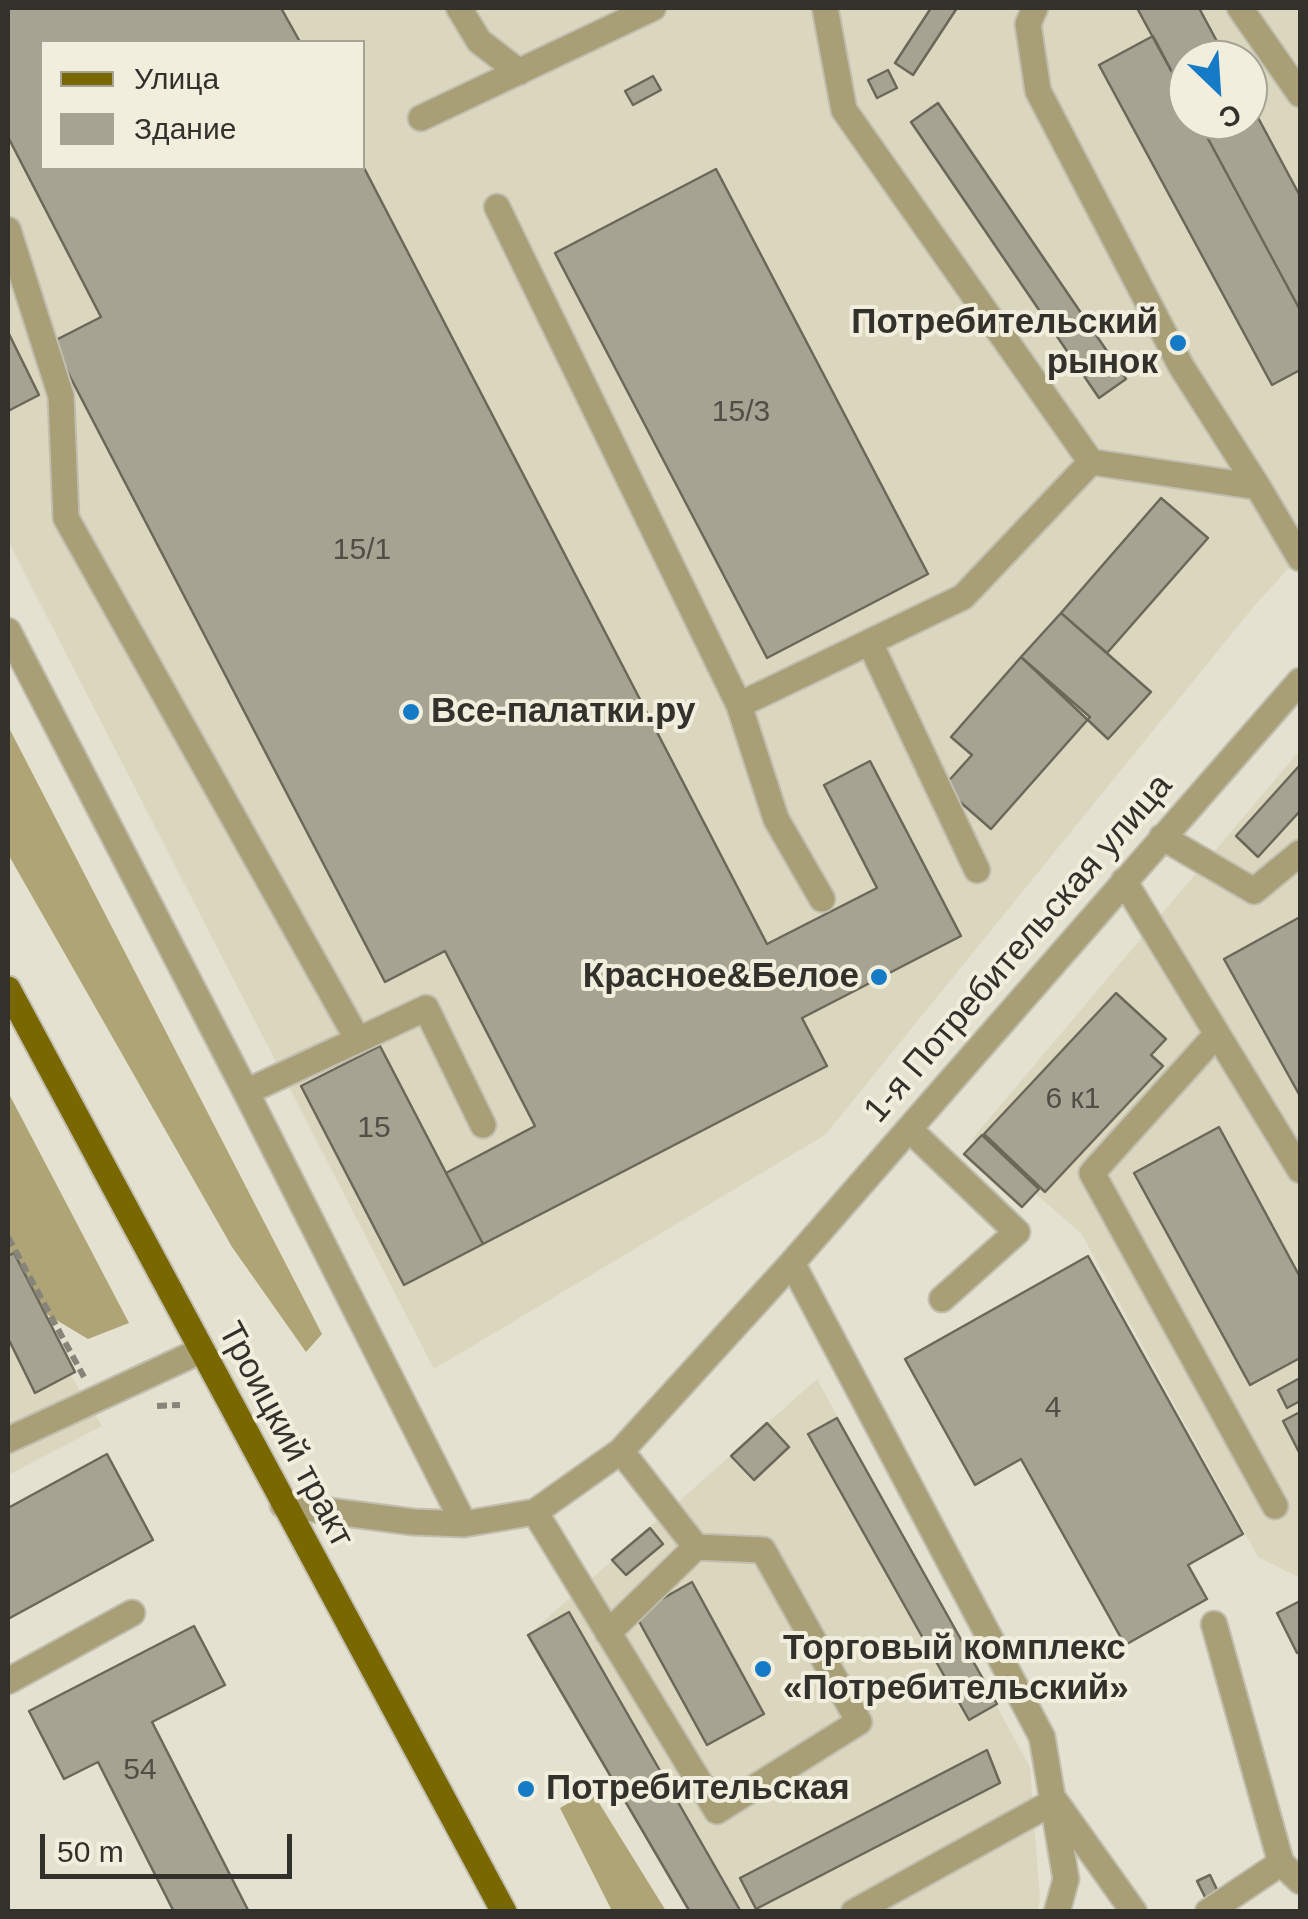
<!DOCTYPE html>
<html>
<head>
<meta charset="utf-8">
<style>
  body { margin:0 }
  #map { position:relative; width:1308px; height:1919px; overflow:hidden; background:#e4e1d0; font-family:Helvetica,sans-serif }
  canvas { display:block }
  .frame { position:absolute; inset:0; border:10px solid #33312b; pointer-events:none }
  .legend { position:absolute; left:40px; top:40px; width:325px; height:130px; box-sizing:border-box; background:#f1eedd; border:2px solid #a5a296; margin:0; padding:12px 18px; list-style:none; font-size:30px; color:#33312b }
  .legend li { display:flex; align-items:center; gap:20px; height:50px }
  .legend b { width:50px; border:2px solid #a5a296 }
  .north { position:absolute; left:1168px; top:40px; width:100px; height:100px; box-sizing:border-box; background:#f1eedd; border:2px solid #a5a296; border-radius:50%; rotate:155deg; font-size:28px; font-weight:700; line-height:40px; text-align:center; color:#33312b }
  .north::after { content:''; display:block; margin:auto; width:35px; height:45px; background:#157bc6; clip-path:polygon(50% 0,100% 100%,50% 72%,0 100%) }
  .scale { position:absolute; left:40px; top:1834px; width:252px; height:45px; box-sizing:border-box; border:5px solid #33312b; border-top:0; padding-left:12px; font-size:30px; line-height:35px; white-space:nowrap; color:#33312b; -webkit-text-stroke:8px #f1eedd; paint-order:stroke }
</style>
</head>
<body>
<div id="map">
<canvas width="1308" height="1919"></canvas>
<div class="frame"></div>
<ul class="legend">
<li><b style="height:12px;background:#796801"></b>Улица</li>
<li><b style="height:28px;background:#a6a393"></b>Здание</li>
</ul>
<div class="north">С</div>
<div class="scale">50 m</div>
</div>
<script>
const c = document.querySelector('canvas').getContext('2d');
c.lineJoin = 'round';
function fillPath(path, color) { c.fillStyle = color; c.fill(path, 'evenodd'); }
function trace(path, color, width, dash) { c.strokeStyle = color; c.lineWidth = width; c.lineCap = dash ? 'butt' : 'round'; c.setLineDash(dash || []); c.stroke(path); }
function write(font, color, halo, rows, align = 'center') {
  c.font = font + ' Helvetica,sans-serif'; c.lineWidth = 8; c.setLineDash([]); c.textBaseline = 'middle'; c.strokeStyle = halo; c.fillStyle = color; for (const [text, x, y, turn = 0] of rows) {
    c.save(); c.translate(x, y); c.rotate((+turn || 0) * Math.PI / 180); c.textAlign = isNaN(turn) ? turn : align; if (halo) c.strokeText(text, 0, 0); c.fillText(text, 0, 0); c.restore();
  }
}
fillPath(new Path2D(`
  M8 8H1300V556L1255 605 825 1135 434 1369 8 541ZM42 42H362V168H42ZM1188 60H1248V120H1188Z
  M1300 750V1578L1258 1557 1081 1233 972 1139Z
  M8 1274 102 1426 8 1475Z
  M817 1379 1030 1767 1040 1901 1037 1911H690L528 1635Z`), '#dbd6be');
fillPath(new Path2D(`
  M8 726 322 1334 306 1352 232 1247 8 854Z
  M8 1092 129 1323 88 1339 8 1291Z
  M591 1790 666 1911H612L560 1808Z`), '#aea475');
const building = new Path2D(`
  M8 8H281L300 42H42V168H362V164L767 944 877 888 824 785 870 761 961 936 802 1018 827 1066 483 1244 446 1173 535 1126 445 951 385 982 52 342 101 317 8 137Z
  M931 8H957L913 75 895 63Z
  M1137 8H1199L1227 60H1188V102Z
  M1153 36 1188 102V120H1198L1300 310V370L1272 385 1099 65Z
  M888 70 897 88 877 98 868 80Z
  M653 76 661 90 633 105 625 91Z
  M1248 99 1300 196V310L1198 120H1248Z
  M938 103 1126 379 1099 398 911 122Z
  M716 169 928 574 767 658 555 253Z
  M8 332 39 395 8 411Z
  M1161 498 1208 538 1107 653 1061 613Z
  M1061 613 1151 692 1108 739 1021 657Z
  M1021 657 1090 717 991 829 943 787 972 755 951 737Z
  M1300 765V811L1258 857 1236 836Z
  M1300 917V1096L1224 959Z
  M1116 993 1166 1039 1151 1055 1163 1066 1045 1192 984 1134Z
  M380 1046 483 1244 404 1285 301 1086Z
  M1219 1127 1300 1277V1358L1250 1385 1134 1173Z
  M982 1135 1039 1189 1022 1207 964 1154Z
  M14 1253 75 1372 35 1393 8 1338V1256Z
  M1088 1256 1243 1534 1188 1565 1207 1599 1125 1645 1021 1459 975 1485 905 1359Z
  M1300 1378V1401L1287 1408 1278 1390Z
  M1300 1412V1454L1283 1421Z
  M837 1418 997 1704 969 1720 808 1434Z
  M767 1423 789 1447 754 1480 731 1456Z
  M107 1454 153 1540 8 1619V1508Z
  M650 1528 663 1544 626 1575 612 1560Z
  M692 1582 764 1714 707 1745 635 1614Z
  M1300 1601V1652L1297 1653 1277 1613Z
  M569 1612 741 1912H690L528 1635Z
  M194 1626 225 1685 152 1722 249 1912H174L98 1762 64 1779 29 1711Z
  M987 1750 1000 1783 756 1909 740 1878Z
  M1210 1875 1219 1894 1206 1899 1197 1881Z`);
fillPath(building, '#a6a393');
trace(building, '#6b685a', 2.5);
const minor = new Path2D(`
  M459 8 479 41 519 72
  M825 8 844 110 1091 462 1258 487 1300 558
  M1035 8 1028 24 1038 91 1181 366 1258 487
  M1240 8 1300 94
  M421 118 653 8
  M497 207 739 705 963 597 1091 462
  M8 230 61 396 66 518 358 1040 246 1092 464 1524
  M8 631 246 1092
  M870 643 977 870
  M739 705 776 819 822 899
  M1162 837 1254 891 1300 853
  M1124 881 1300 1170
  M1217 1034 1092 1173 1275 1506
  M358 1040 426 1008 483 1125
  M909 1129 1017 1232 942 1299
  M792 1263 1042 1737 1066 1879 1057 1912
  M8 1440 200 1351
  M283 1505 413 1522 464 1524 535 1512 621 1451 792 1263 1300 681
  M535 1512 717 1811 859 1722 763 1550 696 1547 621 1451
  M1214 1624 1281 1863
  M608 1633 696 1547
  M8 1681 132 1613
  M854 1912 1055 1801 1134 1912
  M1208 1912 1281 1863 1300 1881`);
const major = new Path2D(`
  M8 989 504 1912`);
trace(minor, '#c1beaf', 29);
trace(major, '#c1beaf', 29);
trace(new Path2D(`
  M8 1237 84 1377
  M157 1406 180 1405`), '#87857a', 6, [10, 5]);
trace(minor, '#a89f77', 25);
trace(major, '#796801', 25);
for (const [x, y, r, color] of [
  [1178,343,10,"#157bc6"],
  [411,712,10,"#157bc6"],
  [879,977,10,"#157bc6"],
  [763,1669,10,"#157bc6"],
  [526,1789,10,"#157bc6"]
]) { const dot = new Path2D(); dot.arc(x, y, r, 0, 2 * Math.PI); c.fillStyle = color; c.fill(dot); trace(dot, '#f1eedd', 4); }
write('30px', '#504e45', null, [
  ["15/3",741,413],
  ["15/1",362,551],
  ["6 к1",1073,1100],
  ["15",374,1129],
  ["4",1053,1409],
  ["54",140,1771]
]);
write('bold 35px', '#33312b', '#f1eedd', [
  ["Потребительский",1158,323,"right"],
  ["рынок",1158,363,"right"],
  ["Все-палатки.ру",431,712],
  ["Красное&Белое",859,977,"right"],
  ["Торговый комплекс",783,1649],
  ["«Потребительский»",783,1689],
  ["Потребительская",546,1789]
], 'left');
write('35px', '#33312b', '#f1eedd', [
  ["1-я Потребительская улица",1019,949,-49],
  ["Троицкий тракт",285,1435,62]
]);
</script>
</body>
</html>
